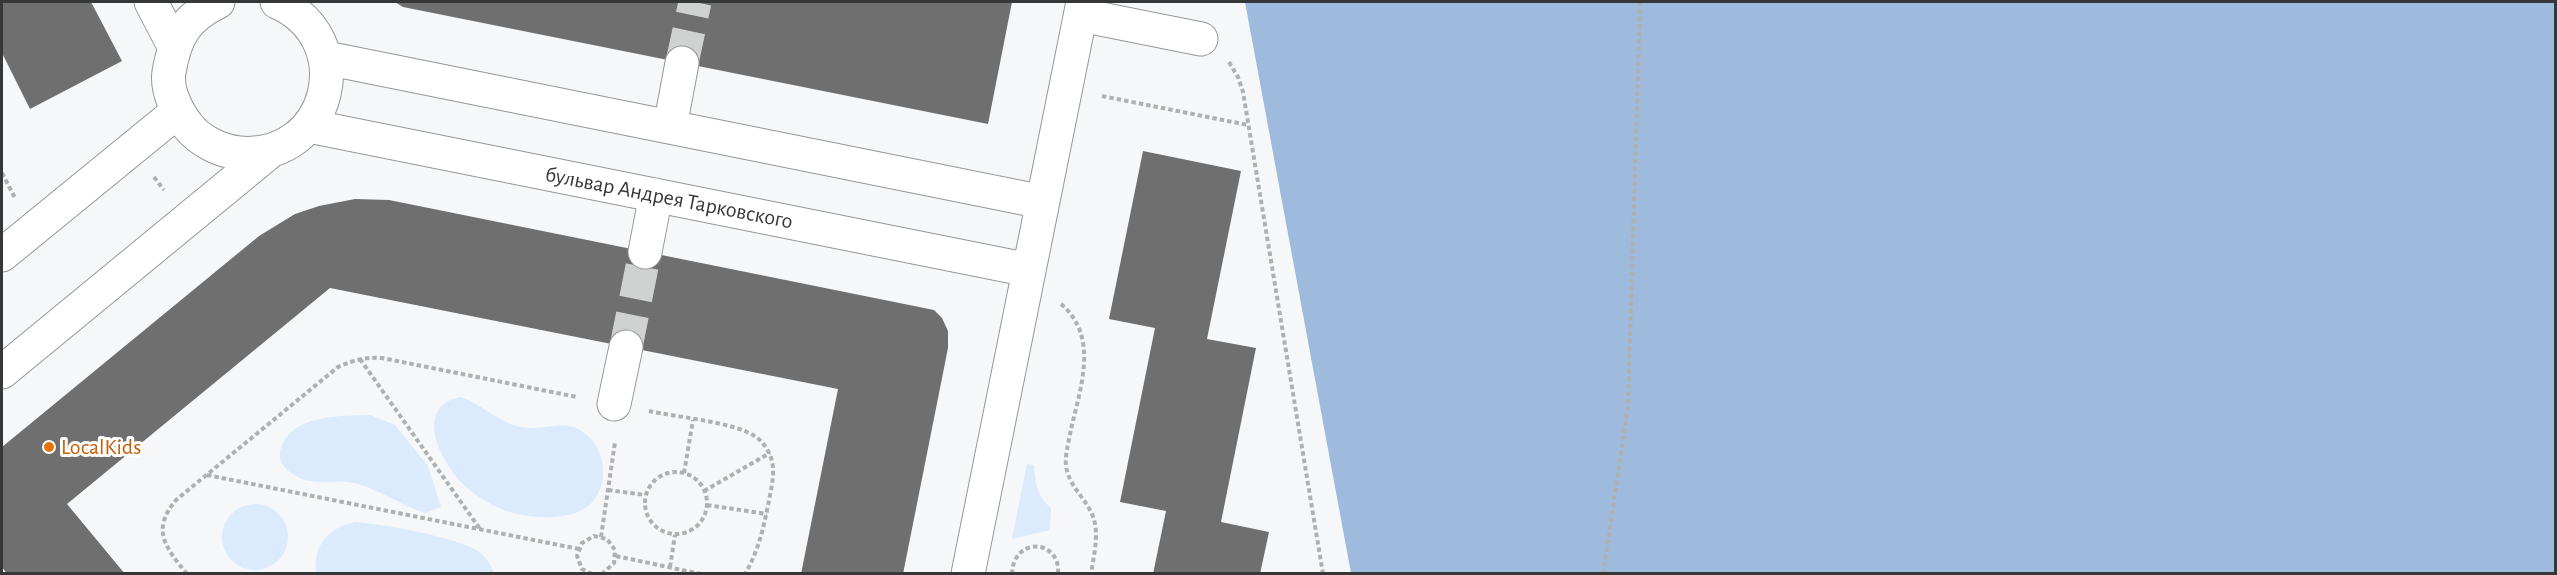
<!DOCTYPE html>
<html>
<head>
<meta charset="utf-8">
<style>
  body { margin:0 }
  #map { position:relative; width:2557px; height:575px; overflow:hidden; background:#f6f7f8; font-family:"Alegreya Sans",sans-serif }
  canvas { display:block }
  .frame { position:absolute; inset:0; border:3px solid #363737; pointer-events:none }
</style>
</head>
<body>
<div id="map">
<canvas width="2557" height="575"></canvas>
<div class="frame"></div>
</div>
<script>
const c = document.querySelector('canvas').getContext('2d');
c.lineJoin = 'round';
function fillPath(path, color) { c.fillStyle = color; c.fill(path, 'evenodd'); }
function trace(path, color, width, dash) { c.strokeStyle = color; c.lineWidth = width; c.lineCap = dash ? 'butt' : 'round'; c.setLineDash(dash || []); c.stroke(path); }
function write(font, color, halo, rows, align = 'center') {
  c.font = font + ' "Alegreya Sans",sans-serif'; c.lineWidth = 6; c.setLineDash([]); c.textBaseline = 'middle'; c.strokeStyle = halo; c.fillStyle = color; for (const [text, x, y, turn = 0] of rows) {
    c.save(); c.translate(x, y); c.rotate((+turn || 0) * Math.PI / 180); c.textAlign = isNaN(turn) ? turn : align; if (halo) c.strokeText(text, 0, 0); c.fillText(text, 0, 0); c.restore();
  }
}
fillPath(new Path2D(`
  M460 397C482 404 497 422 521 427 546 432 567 415 589 437 610 457 608 499 580 511 559 520 534 518 513 513 495 508 475 496 462 483 439 459 414 407 460 397Z
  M370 415 395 425 428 466 441 507 425 513C400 505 372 485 348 482 332 480 311 485 298 477 287 471 276 462 281 448 292 414 341 416 370 415Z
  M1027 464 1034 465C1035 483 1037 496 1051 508L1050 530 1012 539Z
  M222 537a33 33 0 1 1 66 0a33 33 0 1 1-66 0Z
  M355 522C383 524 455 537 478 551 486 557 491 565 494 573H316C313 545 328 528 355 522Z`), '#dbeafd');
fillPath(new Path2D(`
  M1245 2H2555V573H1351Z`), '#9ebadc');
fillPath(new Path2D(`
  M2 2H91L122 61 30 109 2 53Z
  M395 2 913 3 1012 2 988 124 403 7Z
  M1143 151 1241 171 1207 339 1256 348 1221 522 1269 532 1260 574H1153L1166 511 1120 502 1155 328 1109 319Z
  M355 199 389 200 934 310 942 318 948 331V348L903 574H801L838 389 330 288 67 504 125 574H7L2 567V447L259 236 295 214 319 206Z`), '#706f70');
trace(new Path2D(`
  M682 63 695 2
  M626 347 645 252`), '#d0d1d1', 33, [33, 16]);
const minor = new Path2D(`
  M151 2 174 46
  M218 2C185 18 175 37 169 72 166 90 177 112 188 126 200 141 220 151 239 153 331 161 361 39 277 2
  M1081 15 1201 39
  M326 58 1043 202
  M309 126 1029 270
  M670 127 682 63
  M645 252 656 195
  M2 255 177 112
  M2 372 272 150
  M614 404 626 347
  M968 574 1083 2`);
trace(minor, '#969798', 35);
trace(new Path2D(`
  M1229 62 1238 77 1243 92 1323 574
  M1102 96 1248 125
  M2 173 15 198
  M154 177 164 190
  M1061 304C1101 338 1079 391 1070 434 1068 445 1065 455 1066 466 1069 485 1082 495 1090 510 1101 529 1094 553 1091 574
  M360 359 480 529
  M649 411C676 417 735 422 756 437 762 441 767 448 770 455 776 469 772 485 769 500 764 526 759 550 745 574
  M645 503a31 31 0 1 1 62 0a31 31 0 1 1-62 0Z
  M684 473 693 420
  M207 475 579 549
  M608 490 645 495
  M704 491 770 453
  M707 505 767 514
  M601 537 615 442
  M616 556 701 574
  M670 567 675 535
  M187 574C165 547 151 530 176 500L338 367C353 360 366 357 382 358L577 397
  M592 574 582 569 577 556 582 543 594 536 607 539 615 550 614 563 602 574
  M1012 574C1013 536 1061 539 1058 574
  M1603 574 1628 406 1640 2`), '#afb0b0', 4, [4.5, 3]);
trace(minor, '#fff', 33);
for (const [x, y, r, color] of [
  [49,447,6,"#e8710a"]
]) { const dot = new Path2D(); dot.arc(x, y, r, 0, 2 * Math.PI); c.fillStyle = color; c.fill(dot); trace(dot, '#fff', 2); }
write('22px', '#363737', '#fff', [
  ["бульвар Андрея Тарковского",669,198,11]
]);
write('22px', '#c56008', '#fff', [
  ["LocalKids",61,447]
], 'left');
</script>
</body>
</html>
